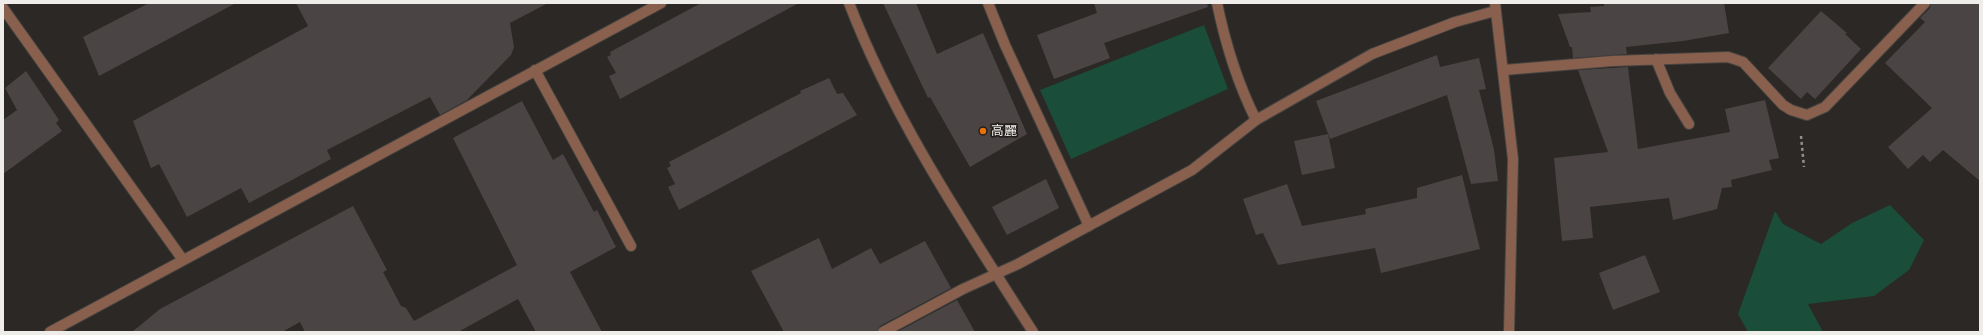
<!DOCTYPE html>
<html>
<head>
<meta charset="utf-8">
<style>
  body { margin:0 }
  #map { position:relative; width:1983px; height:335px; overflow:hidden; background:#2b2825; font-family:Manrope,sans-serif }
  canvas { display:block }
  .frame { position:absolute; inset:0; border:4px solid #efedea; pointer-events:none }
</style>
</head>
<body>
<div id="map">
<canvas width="1983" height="335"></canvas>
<div class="frame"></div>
</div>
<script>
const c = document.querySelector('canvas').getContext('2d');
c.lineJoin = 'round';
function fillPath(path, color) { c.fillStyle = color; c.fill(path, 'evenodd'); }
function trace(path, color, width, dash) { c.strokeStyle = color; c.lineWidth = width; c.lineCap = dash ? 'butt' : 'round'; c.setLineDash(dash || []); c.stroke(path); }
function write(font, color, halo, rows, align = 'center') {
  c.font = font + ' Manrope,"Noto Sans JP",sans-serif'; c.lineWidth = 3.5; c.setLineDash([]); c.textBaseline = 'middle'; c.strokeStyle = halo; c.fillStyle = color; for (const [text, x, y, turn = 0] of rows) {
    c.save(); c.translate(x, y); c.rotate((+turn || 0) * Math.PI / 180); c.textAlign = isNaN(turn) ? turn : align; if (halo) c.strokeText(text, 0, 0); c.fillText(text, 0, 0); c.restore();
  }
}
fillPath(new Path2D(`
  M1204 25 1228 89 1071 159 1040 90Z
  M1890 205 1924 240 1909 270 1874 296 1808 304 1823 332H1748L1738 314 1775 211 1783 224 1821 244 1852 223Z`), '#1a4d3a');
fillPath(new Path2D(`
  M149 3H236L99 76 83 37Z
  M296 3H548L510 23 514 47 511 55 467 100 440 115 430 97 327 150 331 159 249 203 241 188 187 217 159 164 151 168 133 121 308 26Z
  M701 3H799L620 99 609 76 616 73 607 57 611 55 610 52Z
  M883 3H916L937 54 983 33 1027 134 970 167 930 97 928 98Z
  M1094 3H1207L1208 7 1104 43 1110 58 1054 79 1037 35 1097 13Z
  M1604 3H1724L1729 33 1683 41 1626 47 1627 54 1573 58 1572 47H1570L1558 14 1591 12 1590 7 1604 6Z
  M1931 3H1980V181L1943 150 1930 162 1923 155 1908 169 1888 147 1932 108 1885 63 1925 22 1920 18 1930 8Z
  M1821 11 1847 33 1845 34 1861 49 1815 99 1807 92 1801 99 1768 68Z
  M1437 55 1440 67 1479 58 1486 89 1479 90 1494 150 1498 181 1471 184 1447 95 1330 139 1316 101Z
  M1628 67 1638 149 1730 132 1725 109 1765 100 1779 158 1769 160 1772 170 1731 180 1732 187 1722 188 1717 209 1673 220 1669 198 1590 207 1593 238 1562 241 1554 158 1608 152 1578 70Z
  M26 71 59 120 56 123 62 131 3 174V120L17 110 5 88Z
  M829 78 837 94 843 93 857 115 679 210 668 187 675 184 667 168 671 166 669 162 801 93 800 91Z
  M522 101 553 160 563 154 594 212 597 210 616 247 570 272 602 332H536L518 299 458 332H305L300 322 282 332H132L160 309 353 206 387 270 383 272 401 306 406 308 414 321 517 265 453 138Z
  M1328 134 1335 168 1302 175 1294 141Z
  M1462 175 1480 249 1381 273 1375 248 1278 265 1263 233 1256 235 1243 199 1287 184 1302 226 1366 214 1365 209 1417 198V188Z
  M1046 179 1059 208 1007 235 992 207Z
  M819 238 832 269 871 248 880 264 925 241 951 288 880 326 877 332H784L751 271Z
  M1645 255 1660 292 1613 310 1599 273Z
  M957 300 975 332H897Z`), '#4a4544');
const minor = new Path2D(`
  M849 3C894 120 966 227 1033 332
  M988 3 1005 45 1089 226
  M1217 3C1225 42 1238 84 1256 120
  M1495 3 1513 159 1509 332
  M3 8 183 260
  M1656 59 1670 93 1689 124
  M535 70 631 246
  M1504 70 1612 61 1728 57 1743 62 1783 105 1791 110 1807 115 1825 107 1925 3
  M50 332 661 3
  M883 332 963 289 1018 264 1192 170 1256 120 1372 54 1455 22 1495 11`);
trace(minor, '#464441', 12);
trace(new Path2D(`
  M1801 136 1804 167`), '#92908d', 2.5, [3, 3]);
trace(minor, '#89604d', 10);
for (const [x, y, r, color] of [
  [983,131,4,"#e8710a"]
]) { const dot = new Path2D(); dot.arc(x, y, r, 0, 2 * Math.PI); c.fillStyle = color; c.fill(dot); trace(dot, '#221e1b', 1.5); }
write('13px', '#efedea', '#221e1b', [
  ["高麗",991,131]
], 'left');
</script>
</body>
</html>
